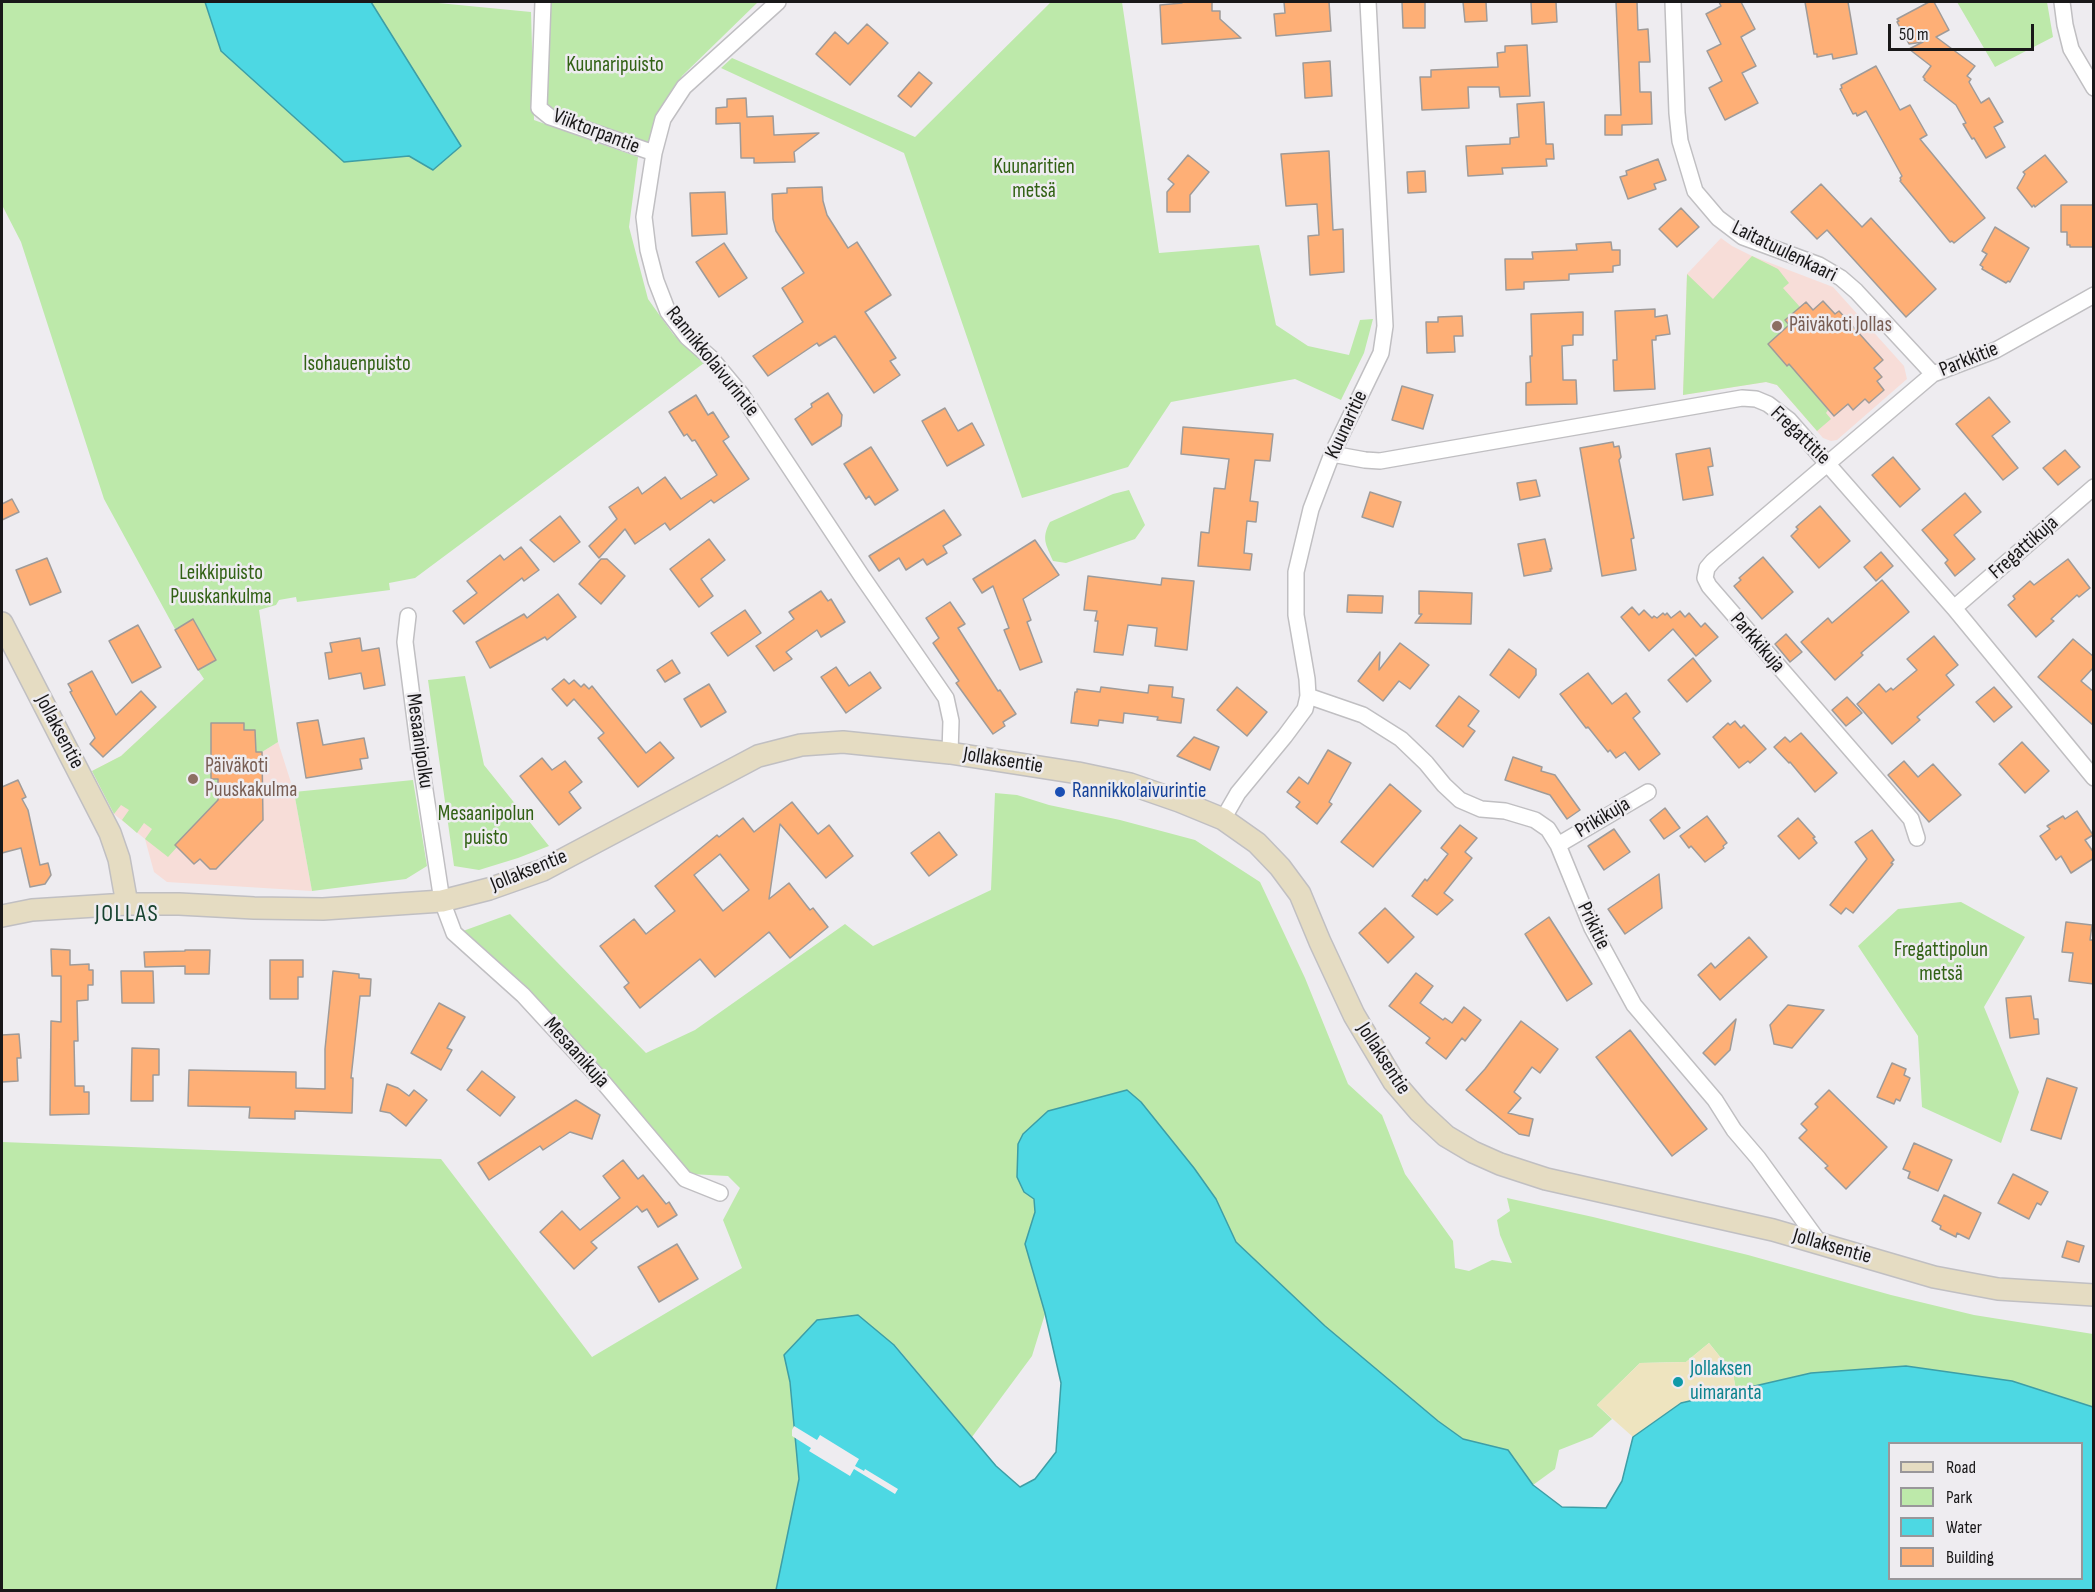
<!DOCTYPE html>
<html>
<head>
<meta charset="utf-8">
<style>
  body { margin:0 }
  #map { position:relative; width:2095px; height:1592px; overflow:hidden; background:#eeecf0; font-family:"Sofia Sans Condensed",sans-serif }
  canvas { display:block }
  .frame { position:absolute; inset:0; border:3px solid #191819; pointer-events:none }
  .legend { position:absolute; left:1888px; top:1442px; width:195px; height:138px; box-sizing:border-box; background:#eeecf0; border:2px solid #99979a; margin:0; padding:8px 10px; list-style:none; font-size:18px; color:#191819 }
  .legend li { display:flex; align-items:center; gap:12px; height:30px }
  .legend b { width:30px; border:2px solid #99979a }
  .scale { position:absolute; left:1888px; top:24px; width:146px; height:27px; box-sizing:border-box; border:3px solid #191819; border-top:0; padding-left:8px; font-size:18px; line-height:21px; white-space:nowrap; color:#191819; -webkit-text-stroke:4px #eeecf0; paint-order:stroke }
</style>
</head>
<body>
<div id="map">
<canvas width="2095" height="1592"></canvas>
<div class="frame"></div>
<ul class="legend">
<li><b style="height:8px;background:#e5dcc2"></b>Road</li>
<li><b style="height:16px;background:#bde9aa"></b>Park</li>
<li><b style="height:16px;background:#4dd8e3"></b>Water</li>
<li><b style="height:16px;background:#feaf76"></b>Building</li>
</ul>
<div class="scale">50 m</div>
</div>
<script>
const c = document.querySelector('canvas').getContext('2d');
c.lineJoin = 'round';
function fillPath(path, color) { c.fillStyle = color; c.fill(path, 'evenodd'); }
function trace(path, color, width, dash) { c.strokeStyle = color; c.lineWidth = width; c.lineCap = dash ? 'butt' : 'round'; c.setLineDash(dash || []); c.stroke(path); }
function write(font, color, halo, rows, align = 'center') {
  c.font = font + ' "Sofia Sans Condensed",sans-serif'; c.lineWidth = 5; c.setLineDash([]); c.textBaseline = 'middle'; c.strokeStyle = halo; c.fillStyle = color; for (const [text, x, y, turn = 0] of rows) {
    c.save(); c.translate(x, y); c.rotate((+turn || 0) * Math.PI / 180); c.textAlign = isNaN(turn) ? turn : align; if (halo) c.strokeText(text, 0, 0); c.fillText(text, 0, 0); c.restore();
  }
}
fillPath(new Path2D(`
  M1721 238 1732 246 1752 256 1833 287 1904 366 1907 379 1837 440 1831 441 1823 438 1777 385 1766 382 1683 395 1687 274Z
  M204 679 244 723 255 730 256 752H262L278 742 294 792 312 891 167 882 154 872 145 839 114 814 100 787 92 771 121 756Z`), '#f7ddd8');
fillPath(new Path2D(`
  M2 2H428L531 12 534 120 638 157 629 227 648 299 673 334 704 363 415 578 389 583 390 590 297 602 296 597 279 600 276 605 259 610 278 742 262 752H256L255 730H244V723H211V779H218V800L175 845 177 847 168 857 145 839 152 829 144 823 137 833 122 820 129 810 121 805 114 814 92 771 121 756 204 679 198 670 216 660 193 620 175 629 104 499 21 242 2 205Z
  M550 2H758L682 76 646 145 551 110 544 99Z
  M1051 2H1122L1159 253 1259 245 1276 325 1308 346 1349 355 1360 320 1373 319 1364 353 1341 400 1295 379 1171 402 1128 467 1022 498 904 153 721 68 732 58 915 137Z
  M1957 2H2047L2053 37 1995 67Z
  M1752 256 1778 269 1789 283 1783 288 1800 307 1785 321 1802 340 1777 336 1768 344 1786 366 1789 364 1837 378 1816 396 1828 410 1826 413 1831 419 1817 431 1777 385 1766 382 1683 395 1687 274 1713 299Z
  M1129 490 1145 525 1135 539 1066 563 1053 561C1046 544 1041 539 1050 522L1113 494Z
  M465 676 484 765 549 846 518 858 479 870 454 866 428 680Z
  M413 780 427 866 406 879 312 891 294 792Z
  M995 793 1017 795 1049 805 1120 820 1195 840 1260 882 1305 978 1348 1084 1382 1115 1405 1174 1453 1241 1455 1268 1469 1271 1492 1260 1512 1263 1500 1235 1497 1220 1510 1211 1507 1198 1593 1217 1748 1255 1891 1295 1974 1315 2093 1334V1407L2012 1381 1811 1373 1736 1391 1733 1373 1709 1343 1686 1362 1640 1363 1597 1405 1612 1419 1592 1437 1559 1450 1555 1469 1533 1485 1508 1450 1463 1439 1438 1421 1325 1326 1236 1242 1216 1199 1071 1325 1056 1452 1061 1383 1045 1314 1032 1356 972 1437 895 1345 790 1382 799 1479 776 1590H2V1142L441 1159 592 1357 742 1268 723 1220 740 1188 728 1176 690 1174 526 986 463 931 510 914 646 1053 695 1030 845 924 873 946 991 890Z
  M1961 902 2025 937 1984 1007 2019 1092 2001 1143 1922 1107 1918 1036 1858 946 1898 909Z`), '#bde9aa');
fillPath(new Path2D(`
  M1709 1343 1733 1373 1736 1391 1681 1403 1633 1437 1597 1405 1640 1363 1686 1362Z`), '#eee4bf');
const water = new Path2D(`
  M205 2H371L461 146 433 170 409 156 344 162 221 51Z
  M1127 1090 1141 1102 1194 1168 1216 1199 1236 1242 1325 1326 1438 1421 1463 1439 1508 1450 1533 1485 1562 1507 1606 1508 1622 1481 1633 1437 1681 1403 1811 1373 1906 1366 2012 1381 2093 1407V1590H776L799 1479 790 1382 784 1355 817 1320 858 1315 894 1345 996 1466 1020 1487 1035 1479 1056 1452 1061 1383 1045 1313 1025 1244 1035 1212 1034 1199 1024 1192 1017 1177 1018 1144 1023 1134 1048 1111ZM1890 1444H2082V1578H1890Z`);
fillPath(water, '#4dd8e3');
trace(water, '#3d9ea6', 1.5);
fillPath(new Path2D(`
  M794 1426 817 1440 820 1435 859 1459 855 1466 864 1471 865 1469 898 1489 895 1494 854 1469 850 1476 809 1451 811 1448 792 1436V1430Z`), '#eeecf0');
const building = new Path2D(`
  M1182 2H1212V11H1220V19L1241 38 1162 44 1160 5 1182 3Z
  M1284 2H1329L1331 31 1276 36 1274 14 1285 13Z
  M1402 2H1425V28H1403Z
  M1463 2H1486L1487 21 1465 22Z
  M1531 2H1556L1557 22 1532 24Z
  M1616 2H1637L1638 30 1648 29 1650 62H1639L1640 92H1651L1652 124 1622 125V135H1605V115H1621Z
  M1719 2H1741L1755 29 1741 37 1756 66 1742 73 1758 103 1725 120 1709 88 1722 81 1707 51 1721 44 1706 14 1721 6Z
  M1805 2H1848L1857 54 1833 59 1832 54 1817 57V54H1814Z
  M1929 2H1934L1949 30 1936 37 1975 66 1967 76 1971 79 1969 82 1981 103 1989 98 2003 122 1994 127 2005 147 1986 158 1974 138 1972 139 1963 124 1966 123 1956 105 1924 80 1925 79 1923 77 1931 66 1909 49 1923 42 1909 44 1897 22 1899 21 1897 19Z
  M867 24 888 43 850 85 816 54 835 32 848 44Z
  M1527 45 1530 96 1500 97 1499 87H1468L1469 108 1422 110 1420 77H1431V70L1498 67 1497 53 1505 52V46Z
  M1330 61 1332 96 1305 98 1303 63Z
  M1876 66 1900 110 1910 105 1927 135 1920 139 1985 218 1954 243 1952 241 1950 242 1900 181 1901 180 1900 178 1902 176 1866 111 1857 116 1856 113 1853 114 1840 89 1842 88 1841 85Z
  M919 72 932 83 911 107 898 96Z
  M746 98 747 117 773 116 774 135 819 133 794 152 795 162 754 163V158H741L740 123 716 124V108L727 107V99Z
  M1544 102 1546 144H1553L1554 159H1546L1547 166 1502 168 1503 174 1468 176 1466 146 1510 144V138L1519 137 1517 104Z
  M1329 151 1333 230 1343 229 1344 272 1310 275 1308 236 1319 235 1317 204 1286 206 1281 154Z
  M1188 155 1209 172 1190 195V212H1167V192L1174 184 1168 179Z
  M2045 155 2067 182 2035 207 2034 205 2032 207 2017 188 2025 174 2023 172Z
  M1658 159 1666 180 1654 184 1656 189 1628 199 1620 177 1627 175 1626 171Z
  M1425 171 1426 192 1408 193 1407 172Z
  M1821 184 1862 227 1871 218 1936 289 1906 317 1827 230 1817 239 1791 212Z
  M822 187 823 201 827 215 848 248 857 242 891 295 865 312 896 358 890 361 900 375 874 393 835 336 819 346 817 343 768 376 753 356 803 322 782 288 804 273 776 231 773 219 772 194 787 193V188Z
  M725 192 727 234 692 236 690 193Z
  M2061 205H2094V247H2070V245H2067V232H2061Z
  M1681 208 1699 227 1677 247 1659 229Z
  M1995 227 2029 248 2010 282 2008 281 2006 283 1982 269 1983 267 1980 265 1987 254 1982 251Z
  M1611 242 1612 250H1620V265L1613 266V272L1569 274V280L1524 282V289L1506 290 1505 259H1533L1532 252 1577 250 1576 244Z
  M724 243 747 278 719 297 696 262Z
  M1823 301 1835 314 1839 311 1883 360 1874 368 1882 377 1877 381 1884 390 1869 403 1865 399 1853 410 1848 404 1834 416 1789 364 1787 366 1768 344 1789 325 1785 320 1806 302 1813 310Z
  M1655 309V317L1667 315 1670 334 1656 336V340H1652L1655 389 1614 391 1613 360H1617L1615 311Z
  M1583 312V335H1573V345L1562 346 1563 380H1576L1577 404 1526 405V383L1531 382 1530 356H1532L1531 314Z
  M1462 316 1463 336H1454L1455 352 1427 353 1426 322H1438V317Z
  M1402 386 1433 395 1423 429 1392 420Z
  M828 393 842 415 841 426 812 445 795 419 812 407 811 404Z
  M696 395 708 415 713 412 729 437 723 441 749 479 714 503 711 500 670 530 665 523 635 544 625 529 599 558 589 546 617 519 609 507 638 487 642 494 665 477 681 499 717 475 695 440 692 441 687 434 684 436 669 412Z
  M1989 397 2010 422 1992 436 2018 468 2003 480 1956 424Z
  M945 408 958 431 972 423 984 445 947 466 922 421Z
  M1183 427 1273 434 1270 461 1255 460 1250 501 1258 502 1256 522 1247 521 1244 553 1252 554 1250 570 1198 566 1201 532 1209 533 1214 488 1225 489 1229 459 1181 454Z
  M1613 442 1614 447 1619 446 1621 457 1619 460 1634 538 1631 539 1636 570 1602 576 1580 448Z
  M871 447 898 490 875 505 869 496 866 499 844 464Z
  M1710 448 1713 466 1708 467 1713 495 1683 500 1676 454Z
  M2065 450 2080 467 2058 485 2043 468Z
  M1893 457 1920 489 1900 507 1872 475Z
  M1536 480 1540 496 1520 500 1517 483Z
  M1370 492 1401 502 1393 527 1362 517Z
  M1965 493 1981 512 1954 535 1975 559 1955 576 1945 563 1948 560 1922 530Z
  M12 499 19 512 2 520V504Z
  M1820 506 1850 541 1819 568 1791 536 1798 529 1796 527Z
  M944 510 961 535 943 546 947 553 927 565 923 559 906 570 899 558 879 571 869 556Z
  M560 516 580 542 554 562 530 540Z
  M709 539 725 560 701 579 713 596 699 607 670 569Z
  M1545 539 1552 569H1550L1551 571 1524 576 1518 544Z
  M1035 540 1059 575 1023 599 1031 620 1027 622 1042 662 1020 670 1004 630 1009 628 993 586 982 593 973 579Z
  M521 547 539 570 524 581 522 578 464 624 453 611 477 593 467 581 500 555 504 560Z
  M1881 552 1893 566 1876 581 1864 567Z
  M1763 557 1793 592 1762 619 1734 586 1741 580 1739 578Z
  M47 558 61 592 30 605 16 570Z
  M601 559H607L625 576 601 604 579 584Z
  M2068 559 2090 588 2079 597 2077 595 2051 619 2054 621 2036 637 2008 605 2015 599 2013 596 2030 581 2034 585Z
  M1088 576 1161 585 1162 578 1194 581 1187 650 1155 646 1157 628 1128 625 1123 655 1094 652 1098 621H1095L1097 611 1084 610Z
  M1882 580 1909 612 1861 653 1863 655 1835 680 1801 642 1828 618 1832 623Z
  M821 591 828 601 831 599 845 622 821 637 817 630 786 652 792 659 774 671 756 646 794 619 789 612Z
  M1419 591 1472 593 1471 624 1415 623 1422 614H1419Z
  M558 594 576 617 547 640 545 637 490 668 476 642 524 614 527 618Z
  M1348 595 1383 596 1382 613 1347 612Z
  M950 602 965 624 958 628 998 691 1000 690 1016 714 1003 722 1005 726 993 734 956 683 959 681 933 643 939 638 926 618Z
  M1632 607 1639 615 1644 610 1652 618 1654 616 1657 618 1663 613 1665 615 1667 613 1671 618 1680 611 1685 617 1689 613 1701 627 1705 623 1718 637 1696 656 1673 629 1649 651 1621 617Z
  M745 610 761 633 728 656 711 633Z
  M193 619 216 660 198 670 175 630Z
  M138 625 161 667 132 683 109 641Z
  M1786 634 1802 652 1790 662 1775 644Z
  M1934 636 1958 665 1946 675 1954 685 1917 717 1920 720 1892 744 1857 704 1879 684 1886 692 1891 688 1893 690 1917 670 1907 659Z
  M360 638 362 651 379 648 385 685 364 689 361 673 329 679 325 653 332 652 330 643Z
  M2073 639 2094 657V667L2081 681 2094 692V726L2038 677Z
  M1400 643 1429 665 1410 689 1399 681 1383 701 1358 681 1380 652 1379 670Z
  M1509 649 1536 669V675L1519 698 1490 675Z
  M1693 658 1711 681 1687 702 1668 680Z
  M672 660 680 673 665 682 657 670Z
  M836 667 849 686 870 672 881 688 846 713 821 677Z
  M92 671 116 715 141 691 156 707 103 757 90 744 95 738 70 692 72 691 68 684Z
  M1588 673 1612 704 1626 693 1640 712 1633 718 1660 754 1639 770 1625 752 1616 758 1610 750 1608 752 1588 727 1586 728 1560 694Z
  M564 679 569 684 574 680 581 687 584 684 589 689 592 686 646 753 660 742 674 758 638 787 598 738 604 733 574 699 567 706 552 689Z
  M709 684 726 712 701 727 684 699Z
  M1149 685 1173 687 1172 697 1184 699 1181 723 1157 720 1158 717 1124 713 1123 723 1099 720 1098 726 1071 723 1075 692H1077V689L1100 692 1101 687 1148 693Z
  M1237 687 1267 712 1247 736 1217 710Z
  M1994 687 2012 707 1994 722 1976 702Z
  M1459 696 1479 711 1468 726 1475 731 1463 747 1436 726Z
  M1847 697 1862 713 1846 726 1832 710Z
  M318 720 323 745 364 738 368 758 360 759 362 769 306 778 297 723Z
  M1735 721 1741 728 1744 725 1766 749 1750 763 1748 761 1739 768 1713 737 1728 723 1730 725Z
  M211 723H244V730H255L256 752H262L263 820 216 869H210L200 859 194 864 175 845 218 800V779H211Z
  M1801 733 1837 773 1815 792 1790 762 1789 763 1774 747 1785 737 1790 742Z
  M1194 737 1219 747 1210 770 1177 756Z
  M2022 742 2049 771 2025 793 1999 764Z
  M1328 750 1351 763 1329 802 1332 804 1317 824 1296 807 1300 802 1287 792 1299 777 1308 784Z
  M1513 757 1542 767 1541 771 1555 775 1580 810 1567 819 1550 795 1505 780Z
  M542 758 552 770 565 761 582 782 569 792 581 808 559 825 520 776Z
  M1904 761 1918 777 1933 764 1961 795 1929 822 1888 775Z
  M18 780 26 797 22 799 28 810 40 865 48 863 51 875 45 884 30 887 21 848 2 853V787Z
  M1390 784 1421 811 1373 867 1341 842Z
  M792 802 818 834 829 825 853 856 826 878 780 824 769 899 789 883 810 910 813 908 828 927 790 958 769 932 715 977 700 959 640 1008 624 987 629 983 600 946 634 919 646 934 675 911 655 886 717 835 719 837 743 818 754 832ZM720 854 749 890 723 911 694 875Z
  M1665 808 1680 828 1664 839 1650 820Z
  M2077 811 2093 835 2085 840 2094 853V858L2071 873 2061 856 2056 860 2040 836 2050 829 2047 826 2063 816 2065 819Z
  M1707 816 1727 843 1723 846 1724 848 1705 862 1691 846 1689 848 1680 836Z
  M1798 818 1815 837 1813 838 1817 843 1799 859 1778 836Z
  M1460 825 1477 838 1465 852 1472 858 1444 893 1453 900 1437 915 1412 896 1425 879 1427 881 1448 854 1441 848Z
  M1614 829 1630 852 1604 870 1588 846Z
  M1872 830 1894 860 1891 863 1893 864 1853 913 1846 908 1841 914 1830 905 1867 859 1855 842Z
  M939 832 957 855 929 876 911 853Z
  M1659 874 1662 908 1625 934 1608 909Z
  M1385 908 1414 937 1388 963 1359 933Z
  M1549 917 1592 984 1567 1001 1525 934Z
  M2066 922 2092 925 2090 940H2094V984L2069 981 2073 953 2062 952Z
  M1749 937 1767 957 1720 1000 1698 975 1711 963 1715 968Z
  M51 949 70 950V965L89 964V970H93V985H88V1000L77 1001 78 1041H74L75 1086H84V1092H89V1114L50 1115 51 1021 61 1022V976H52Z
  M185 950H210L209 974H185V966L145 967 144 952 185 951Z
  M270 960H303V977H298V999H270Z
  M121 971H153L154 1003H122Z
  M333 971 359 974V978L371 979 370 996H360L351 1078H353L352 1113 295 1111V1119L249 1118 250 1107 188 1106 189 1070 296 1072V1088L325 1089V1049Z
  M1416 973 1433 986 1420 1003 1443 1020 1445 1018 1452 1023 1464 1007 1481 1020 1465 1041 1462 1038 1446 1059 1426 1043 1430 1038 1389 1006Z
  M2031 996 2034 1019H2038L2039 1034 2010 1038 2006 998Z
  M439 1003 465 1017 447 1048 452 1050 441 1070 411 1053Z
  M1788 1005 1824 1010 1792 1048 1774 1044 1770 1025Z
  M1736 1019 1730 1050 1715 1065 1703 1053Z
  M1521 1021 1558 1049 1540 1073 1532 1067 1514 1092 1521 1098 1508 1113 1533 1119 1529 1136 1519 1134 1466 1090 1485 1069Z
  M1630 1030 1707 1129 1672 1156 1596 1057Z
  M19 1034 21 1058H17L18 1081 2 1082V1035Z
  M132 1048 159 1049V1075H153V1101H131Z
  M1892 1063 1906 1069 1904 1075 1910 1078 1900 1101 1896 1099 1894 1104 1877 1097Z
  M482 1071 515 1097 500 1116 467 1090Z
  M2047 1078 2077 1088 2061 1139 2031 1130Z
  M387 1084 398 1088 409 1096 414 1090 427 1100 406 1126 390 1113 380 1111Z
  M1829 1090 1887 1147 1846 1189 1825 1168 1828 1166 1799 1138 1807 1130 1801 1124 1818 1107 1815 1104Z
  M576 1100 600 1115 592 1139 570 1132 543 1150 540 1146 489 1180 478 1163Z
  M1914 1143 1952 1160 1938 1191 1908 1178 1910 1172 1903 1169Z
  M623 1160 638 1179 643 1175 666 1204 669 1202 677 1215 658 1227 647 1209 642 1212 637 1206 591 1242 597 1248 574 1269 540 1232 562 1211 580 1230 620 1198 603 1176Z
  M2013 1174 2048 1192 2041 1205 2037 1203 2029 1219 1998 1203Z
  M1944 1195 1981 1213 1969 1239 1957 1233 1956 1237 1940 1229 1941 1226 1932 1221Z
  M2067 1241 2084 1246 2079 1262 2062 1257Z
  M677 1244 698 1279 659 1302 638 1267Z`);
fillPath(building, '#feaf76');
trace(building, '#9f9b99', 1.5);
const street = new Path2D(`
  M543 2 539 108 550 117 654 153
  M778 2 684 87 663 119 654 153 644 217 648 250 656 281 668 312 687 337 711 358 741 394 861 575 946 698 951 721 950 753
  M1673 2 1677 113 1680 141 1695 191 1718 218 1743 237 1819 265 1841 278 1856 291 1933 374
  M2062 2 2065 25 2071 49 2094 88
  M1332 454 1365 460 1380 461 1742 398 1756 399 1768 404 1789 420 1954 608 2094 778
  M1954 608 2094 487
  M408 616 405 642 419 751 442 901 454 933 523 995 603 1082 685 1179 720 1193
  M1308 696 1363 715 1401 739 1426 763 1444 785 1460 800 1481 809 1505 811 1535 820 1548 829 1558 845 1592 928 1634 1005 1715 1100 1734 1130 1758 1158 1819 1242
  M1223 819 1238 793 1285 736 1305 709 1308 696 1307 679 1296 615V572L1311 509 1332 454 1381 353 1385 326 1368 2
  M1917 838 1911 819 1709 586 1705 578 1707 568 1713 561 1933 374 1996 350 2094 295
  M1558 845 1648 792`);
const secondary = new Path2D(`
  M2 623 110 833 119 859 127 904
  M2 916 32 910 127 904H179L254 908 323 909 442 901 489 889 543 870 758 756 801 745 843 742 950 753 1078 773 1130 784 1179 801 1223 819 1257 843 1280 867 1300 894 1320 942 1354 1015 1394 1082 1419 1111 1446 1136 1473 1152 1500 1164 1546 1179 1773 1230 1934 1277 1998 1289 2094 1295`);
trace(street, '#c0bfc2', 18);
trace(secondary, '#c0bfc2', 24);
trace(street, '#fff', 15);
trace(secondary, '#e5dcc2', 21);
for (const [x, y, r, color] of [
  [1777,326,6,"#8d6e63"],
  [193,779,6,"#8d6e63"],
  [1060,792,6,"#1a4fb4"],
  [1678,1382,6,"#0f9aa8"]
]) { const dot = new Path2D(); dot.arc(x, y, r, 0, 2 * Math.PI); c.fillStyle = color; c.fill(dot); trace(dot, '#eeecf0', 2); }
write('21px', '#316114', '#eeecf0', [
  ["Kuunaripuisto",615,66],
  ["Kuunaritien",1034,168],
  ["metsä",1034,192],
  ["Isohauenpuisto",357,365],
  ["Leikkipuisto",221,574],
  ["Puuskankulma",221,598],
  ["Mesaanipolun",486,815],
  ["puisto",486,839],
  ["Fregattipolun",1941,951],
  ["metsä",1941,975]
]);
write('21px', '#191819', '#eeecf0', [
  ["Viiktorpantie",596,132,21],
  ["Laitatuulenkaari",1784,252,26],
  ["Parkkitie",1969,360,-22],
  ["Rannikkolaivurintie",712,362,51],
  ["Kuunaritie",1347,425,-65],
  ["Fregattitie",1800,436,44],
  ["Fregattikuja",2024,548,-41],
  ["Parkkikuja",1757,643,49],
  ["Jollaksentie",59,732,62],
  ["Mesaanipolku",419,741,82],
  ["Jollaksentie",1003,761,9],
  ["Prikikuja",1603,818,-31],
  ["Jollaksentie",529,871,-22],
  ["Prikitie",1593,926,64],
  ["Mesaanikuja",576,1053,48],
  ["Jollaksentie",1383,1059,57],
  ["Jollaksentie",1832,1247,16]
]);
write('21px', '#785e54', '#eeecf0', [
  ["Päiväkoti Jollas",1789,326],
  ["Päiväkoti",205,767],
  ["Puuskakulma",205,791]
], 'left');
write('21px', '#164399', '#eeecf0', [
  ["Rannikkolaivurintie",1072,792]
], 'left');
write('21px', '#0d838f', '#eeecf0', [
  ["Jollaksen",1690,1370],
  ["uimaranta",1690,1394]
], 'left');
c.letterSpacing = '1.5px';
write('24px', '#16422f', '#eeecf0', [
  ["JOLLAS",127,915]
]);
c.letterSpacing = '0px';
</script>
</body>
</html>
